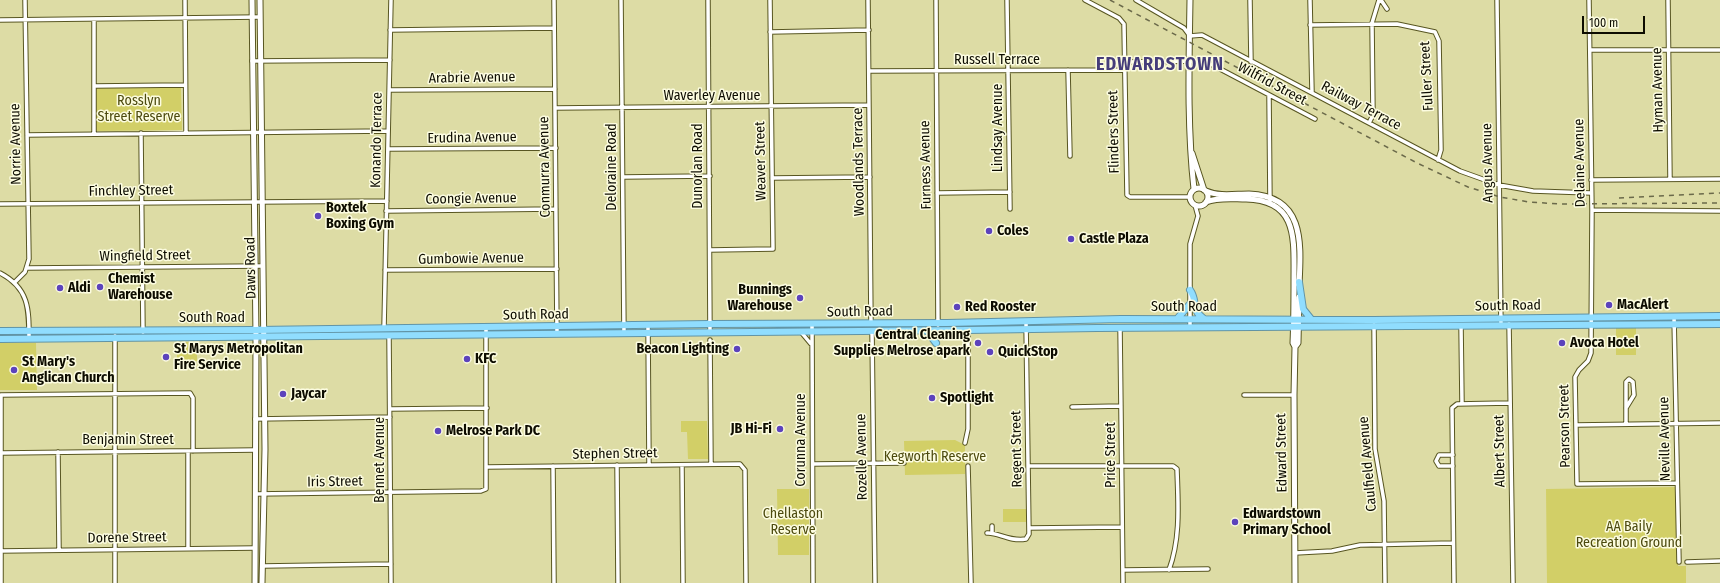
<!DOCTYPE html>
<html>
<head>
<meta charset="utf-8">
<style>
  body { margin:0 }
  #map { position:relative; width:1720px; height:583px; overflow:hidden; background:#dddca5; font-family:"Fira Sans Condensed",sans-serif }
  canvas { display:block }
  .scale { position:absolute; left:1582px; top:16px; width:63px; height:18px; box-sizing:border-box; border:2px solid #0d0c00; border-top:0; padding-left:5px; font-size:12px; line-height:14px; white-space:nowrap; color:#0d0c00; -webkit-text-stroke:3px #fcfce0; paint-order:stroke }
</style>
</head>
<body>
<div id="map">
<canvas width="1720" height="583"></canvas>
<div class="scale">100 m</div>
</div>
<script>
const c = document.querySelector('canvas').getContext('2d');
c.lineJoin = 'round';
function fillPath(path, color) { c.fillStyle = color; c.fill(path, 'evenodd'); }
function trace(path, color, width, dash) { c.strokeStyle = color; c.lineWidth = width; c.lineCap = dash ? 'butt' : 'round'; c.setLineDash(dash || []); c.stroke(path); }
function write(font, color, halo, rows, align = 'center') {
  c.font = font + ' "Fira Sans Condensed",sans-serif'; c.lineWidth = 3; c.setLineDash([]); c.textBaseline = 'middle'; c.strokeStyle = halo; c.fillStyle = color; for (const [text, x, y, turn = 0] of rows) {
    c.save(); c.translate(x, y); c.rotate((+turn || 0) * Math.PI / 180); c.textAlign = isNaN(turn) ? turn : align; if (halo) c.strokeText(text, 0, 0); c.fillText(text, 0, 0); c.restore();
  }
}
fillPath(new Path2D(`
  M96 88H181L182 130 95 131Z
  M1616 327H1636V355H1616Z
  M177 342H197V361H177Z
  M0 343H36L37 390H0Z
  M681 421H707L708 459H688L687 432H681Z
  M955 440 965 445V474L905 475 904 441Z
  M1677 487 1678 566H1686V583H1547L1546 489Z
  M777 489H809V555H778Z
  M1003 509H1026V522H1003Z`), '#d2cf67');
const street = new Path2D(`
  M185 0 186 132
  M554 0 557 334
  M621 0 624 333
  M708 0 710 333
  M868 0 871 324
  M936 0 938 325
  M1007 0 1010 209
  M1085 0 1119 18 1124 24 1127 195 1130 197H1190
  M1136 0 1184 28 1190 36 1202 35 1460 171 1499 185 1533 191 1591 193
  M1250 0 1251 62
  M1310 0 1312 92
  M1381 0 1387 9
  M1497 0 1501 326
  M1589 0 1592 210 1591 353 1588 361 1579 370 1575 377 1577 484 1677 483
  M1668 0 1670 179
  M94 19V134
  M0 20 260 17
  M1310 25 1397 24 1435 32 1439 41 1441 150 1438 160
  M390 30 554 28
  M770 32 869 30
  M1590 50H1720
  M252 61 390 60
  M1125 62 1205 61 1315 119
  M1068 70 1070 156
  M869 71 1125 70
  M94 86 185 85
  M389 90 555 89
  M1269 95 1270 203
  M555 108 869 105
  M1369 123 1373 115 1372 23 1379 0
  M141 133 143 332
  M27 135 388 131
  M388 149 556 148
  M623 177 710 176
  M772 178 870 177
  M1591 180 1720 179
  M937 193 1010 192
  M0 204 387 201
  M1592 210 1720 211
  M386 211 556 209
  M710 250 773 249 770 0
  M27 268 262 266
  M385 270 557 269
  M0 273C29 288 29 309 29 338
  M15 282 25 272 29 259 25 0
  M1674 316 1679 562
  M1509 324 1513 583
  M812 325 813 583
  M1374 325 1375 449 1384 501 1385 583
  M1461 325 1462 404
  M648 326 649 465
  M1120 327 1123 583
  M384 328 391 0
  M1190 328V244L1198 216 1195 205
  M872 331 875 583
  M801 332 811 344
  M389 336 391 583
  M710 340 711 464
  M1244 395H1294
  M1072 407 1121 406
  M1626 408 1634 395 1633 382 1629 379 1626 382V424
  M390 409 487 408
  M255 419 390 417
  M1576 425 1720 423
  M965 443 968 429V330
  M188 451V549
  M58 452 59 550
  M2 453 255 450
  M1453 455H1439L1436 461 1439 466H1453
  M813 464 904 463
  M617 465 618 583
  M682 465 683 583
  M553 466 554 583
  M968 466 971 583
  M1028 466H1173L1177 469C1178 503 1181 537 1169 570
  M487 467 740 464 745 470 746 583
  M255 494 481 491 486 489V327
  M1029 528 1122 527
  M987 533C998 532 1009 542 1026 539L1029 534 1026 322
  M992 533V526
  M0 551 255 548
  M1295 553 1332 551 1360 545 1453 543
  M1687 562 1720 561
  M263 566 391 564
  M1123 570 1208 569
  M1 583V395L190 393 193 398V451
  M115 583V336
  M1454 583 1452 408 1457 404 1510 403`);
const secondary = new Path2D(`
  M252 0 256 337 255 583
  M260 0 265 449 262 583
  M1190 0C1189 63 1187 127 1194 189
  M1192 153 1204 190
  M1190 197a9 9 0 1 1 18 0a9 9 0 1 1-18 0Z
  M1206 191C1219 197 1235 194 1249 194 1305 196 1301 243 1299 285
  M1206 202C1218 197 1233 199 1246 199 1298 200 1294 239 1294 279 1294 300 1294 322 1293 343L1295 347 1294 395 1295 583
  M1295 347 1298 343 1299 297`);
const highway = new Path2D(`
  M1299 282 1303 309 1311 319
  M1190 290C1198 301 1190 309 1204 319
  M1177 319 1190 304
  M0 331 255 330 710 324 947 323 1121 319 1374 320 1720 316
  M927 331 936 343
  M0 339 968 330 1097 328 1720 324`);
trace(street, '#585622', 5.5);
trace(secondary, '#585622', 7);
trace(highway, '#6294a5', 8);
trace(street, '#fff', 3.5);
trace(secondary, '#fff', 5);
trace(highway, '#90ddfe', 6);
trace(new Path2D(`
  M1110 0 1417 163 1468 187 1500 197 1529 202 1559 204 1720 203
  M1619 198 1720 193`), '#6a694a', 1.5, [5, 5]);
for (const [x, y, r, color] of [
  [318,216,4,"#5c43bc"],
  [989,231,4,"#5c43bc"],
  [1071,239,4,"#5c43bc"],
  [100,287,4,"#5c43bc"],
  [60,288,4,"#5c43bc"],
  [800,298,4,"#5c43bc"],
  [1609,305,4,"#5c43bc"],
  [957,307,4,"#5c43bc"],
  [978,343,4,"#5c43bc"],
  [1562,343,4,"#5c43bc"],
  [737,349,4,"#5c43bc"],
  [990,352,4,"#5c43bc"],
  [166,357,4,"#5c43bc"],
  [467,359,4,"#5c43bc"],
  [14,370,4,"#5c43bc"],
  [283,394,4,"#5c43bc"],
  [932,398,4,"#5c43bc"],
  [780,429,4,"#5c43bc"],
  [438,431,4,"#5c43bc"],
  [1235,522,4,"#5c43bc"]
]) { const dot = new Path2D(); dot.arc(x, y, r, 0, 2 * Math.PI); c.fillStyle = color; c.fill(dot); trace(dot, '#fcfce0', 1.5); }
write('14px', '#0d0c00', '#fcfce0', [
  ["Russell Terrace",997,60],
  ["Fuller Street",1427,76,-93],
  ["Arabrie Avenue",472,78,-1],
  ["Wilfrid Street",1272,84,28],
  ["Hyman Avenue",1658,90,-91],
  ["Waverley Avenue",712,96],
  ["Railway Terrace",1361,106,28],
  ["Lindsay Avenue",998,128,-90],
  ["Flinders Street",1114,132,-91],
  ["Erudina Avenue",472,138,-1],
  ["Konando Terrace",377,140,-89],
  ["Norrie Avenue",16,144,-91],
  ["Weaver Street",761,161,-91],
  ["Woodlands Terrace",859,162,-91],
  ["Angus Avenue",1488,163,-91],
  ["Delaine Avenue",1580,163,-91],
  ["Furness Avenue",926,165,-91],
  ["Dunorlan Road",698,166,-90],
  ["Conmurra Avenue",545,167,-91],
  ["Deloraine Road",612,167,-90],
  ["Finchley Street",131,191,-1],
  ["Coongie Avenue",471,199,-1],
  ["Wingfield Street",145,256,-1],
  ["Gumbowie Avenue",471,259,-1],
  ["Daws Road",251,268,-91],
  ["South Road",1508,306,-1],
  ["South Road",1184,307],
  ["South Road",860,312,-1],
  ["South Road",536,315,-1],
  ["South Road",212,318],
  ["Pearson Street",1565,426,-91],
  ["Neville Avenue",1665,439,-91],
  ["Benjamin Street",128,440],
  ["Corunna Avenue",801,440,-90],
  ["Regent Street",1017,449,-91],
  ["Albert Street",1500,451,-91],
  ["Edward Street",1282,453,-91],
  ["Stephen Street",615,454,-1],
  ["Price Street",1111,455,-90],
  ["Rozelle Avenue",862,457,-91],
  ["Bennet Avenue",380,460,-90],
  ["Caulfield Avenue",1368,464,-95],
  ["Iris Street",335,482,-1],
  ["Dorene Street",127,538,-1]
]);
write('14px', '#4c4a0e', '#fcfce0', [
  ["Rosslyn",139,101],
  ["Street Reserve",139,117],
  ["Kegworth Reserve",935,457],
  ["Chellaston",793,514],
  ["Reserve",793,530],
  ["AA Baily",1629,527],
  ["Recreation Ground",1629,543]
]);
write('bold 14px', '#0d0c00', '#fcfce0', [
  ["Boxtek",326,208],
  ["Boxing Gym",326,224],
  ["Coles",997,231],
  ["Castle Plaza",1079,239],
  ["Chemist",108,279],
  ["Warehouse",108,295],
  ["Aldi",68,288],
  ["Bunnings",792,290,"right"],
  ["Warehouse",792,306,"right"],
  ["MacAlert",1617,305],
  ["Red Rooster",965,307],
  ["Central Cleaning",970,335,"right"],
  ["Supplies Melrose apark",970,351,"right"],
  ["Avoca Hotel",1570,343],
  ["St Marys Metropolitan",174,349],
  ["Fire Service",174,365],
  ["Beacon Lighting",729,349,"right"],
  ["QuickStop",998,352],
  ["KFC",475,359],
  ["St Mary's",22,362],
  ["Anglican Church",22,378],
  ["Jaycar",291,394],
  ["Spotlight",940,398],
  ["JB Hi-Fi",772,429,"right"],
  ["Melrose Park DC",446,431],
  ["Edwardstown",1243,514],
  ["Primary School",1243,530]
], 'left');
c.letterSpacing = '1px';
write('bold 18px', '#453d7a', '#fcfce0', [
  ["EDWARDSTOWN",1160,65]
]);
c.letterSpacing = '0px';
</script>
</body>
</html>
